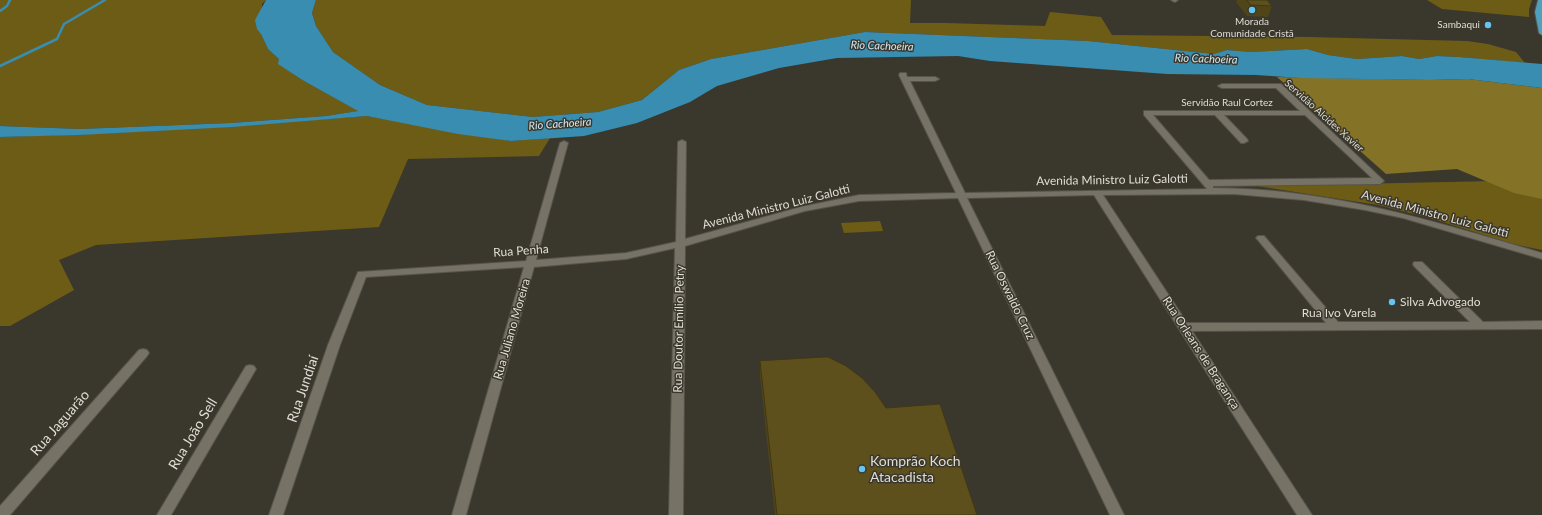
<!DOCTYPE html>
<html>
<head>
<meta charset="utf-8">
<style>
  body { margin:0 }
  canvas { display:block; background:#3a372c }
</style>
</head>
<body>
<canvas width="1542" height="515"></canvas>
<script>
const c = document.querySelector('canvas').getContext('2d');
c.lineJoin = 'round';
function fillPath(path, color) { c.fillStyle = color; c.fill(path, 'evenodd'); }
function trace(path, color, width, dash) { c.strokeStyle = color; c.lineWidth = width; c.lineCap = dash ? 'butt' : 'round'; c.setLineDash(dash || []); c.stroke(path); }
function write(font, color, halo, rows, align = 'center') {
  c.font = font + ' Lato,sans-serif'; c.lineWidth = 3; c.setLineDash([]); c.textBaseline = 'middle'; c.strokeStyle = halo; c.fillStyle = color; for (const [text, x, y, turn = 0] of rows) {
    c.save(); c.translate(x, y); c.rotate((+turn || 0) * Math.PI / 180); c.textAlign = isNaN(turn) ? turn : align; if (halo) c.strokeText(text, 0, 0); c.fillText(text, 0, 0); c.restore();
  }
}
fillPath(new Path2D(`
  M0 0H266L262 4 261 34 268 49 304 81 359 111 326 116 231 123 80 129 0 126Z
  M316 0H911L910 23H946L1045 26 1050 12 1101 17 1112 35 1308 37 1467 41 1488 44 1516 52 1525 63 1459 57 1437 56 1419 59 1402 56 1357 59 1328 55 1307 49 1251 52 1227 50 1214 54 1088 41 865 32 711 59 679 70 642 100 598 112 533 117 427 105 380 85 333 52 316 26 312 13Z
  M1427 0H1532L1529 9V17L1442 9Z
  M367 116 511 141 550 138 539 156 408 159 379 227 96 245 59 260 74 290 10 326H0V137C123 134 245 125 367 116Z
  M1542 180V250L1513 244 1433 219 1378 205 1257 186Z
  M880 221 883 231 844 233 841 223Z`), '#6d5c16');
fillPath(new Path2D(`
  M1277 77 1430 80 1468 79 1542 88V199L1514 193 1457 169 1386 174Z`), '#847226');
fillPath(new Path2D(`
  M266 0H316L312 13 316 26 333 52 380 85 427 105 533 117 598 112 642 100 679 70 711 59 865 32 1088 41 1214 54 1227 50 1251 52 1307 49 1328 55 1357 59 1402 56 1419 59 1437 56 1459 57 1542 64V88L1468 79 1430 80 1301 78 1256 75 1167 74 990 61 958 56 837 58 779 68 717 86 690 102 637 123 584 136 511 141 458 134 367 116 232 127 79 135 0 137V126L80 129 231 123 326 116 358 111 304 81 278 64 279 59 268 49 261 34 257 29 255 20Z`), '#388db1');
trace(new Path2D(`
  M0 11 7 6 10 0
  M0 66 57 39 64 24 105 0`), '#388db1', 2.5);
const minor = new Path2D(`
  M1171 0H1178L1175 2Z
  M900 73H906L907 77H935L939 79 935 81H910L965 193 1207 189 1144 115V111H1300L1276 88H1222L1218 86 1222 84H1281L1384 181 1380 184 1213 186V188C1329 188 1433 221 1542 253V259L1403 218 1365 210 1304 200 1234 194 1103 195 1187 323H1326L1258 240 1256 238 1258 236H1264L1338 322H1470L1414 266 1413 264 1414 262H1422L1483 322 1542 321V329L1192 331 1312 515H1297L1094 195 967 198 1124 515H1110L958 198 859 201 805 211 685 246 683 515H669L675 248 626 259 534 267 466 515H452L524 267 366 277 340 345 283 515H269L328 345 358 272 526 261 560 143 564 141 568 143 536 260 626 253 676 242 678 142 682 140 686 142 685 239 801 207 859 195 956 193 899 75ZM1153 115H1215L1241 143H1244L1248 141 1247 139 1224 115H1305L1372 178 1209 180Z
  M143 349 147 350 149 353 147 356 10 515H0V506L139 350Z
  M250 365 254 366 256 369 171 515H157L246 366Z`);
const primary = new Path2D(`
  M1538 0H1542V35L1539 33 1535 12Z`);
trace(minor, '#56544a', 2);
trace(primary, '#56544a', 2);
fillPath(minor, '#767266');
fillPath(primary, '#50a0bb');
fillPath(new Path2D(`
  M1237 0H1267L1272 6 1268 17 1247 16 1236 2Z
  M760 361 886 408 977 515H775L760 376Z`), '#504518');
const building = new Path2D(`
  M1247 0H1267L1272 6 1251 5Z
  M828 357 846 366 862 378 875 392 886 408 940 404 977 515H777L760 361Z`);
fillPath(building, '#5d501c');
trace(building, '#413814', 1);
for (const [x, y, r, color] of [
  [1252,10,4,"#65c5ef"],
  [1488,25,4,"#65c5ef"],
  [1392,302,4,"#65c5ef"],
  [862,469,4,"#65c5ef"]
]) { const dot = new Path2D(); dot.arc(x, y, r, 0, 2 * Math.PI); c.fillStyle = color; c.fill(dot); trace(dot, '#3a372c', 1.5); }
write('10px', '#dfddd6', '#3a372c', [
  ["Morada",1252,22],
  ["Comunidade Cristã",1252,34],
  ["Sambaqui",1480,25,"right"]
]);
write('10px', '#dfddd6', '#3a372c', [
  ["Servidão Raul Cortez",1227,103],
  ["Servidão Alcides Xavier",1324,116,42]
]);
write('italic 11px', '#d1e9f5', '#3a372c', [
  ["Rio Cachoeira",882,46,2],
  ["Rio Cachoeira",1206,59,2],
  ["Rio Cachoeira",560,124,-4]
]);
write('12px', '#dfddd6', '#3a372c', [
  ["Avenida Ministro Luiz Galotti",1112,180,-1],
  ["Avenida Ministro Luiz Galotti",776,207,-14],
  ["Avenida Ministro Luiz Galotti",1435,214,15],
  ["Rua Penha",521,251,-4],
  ["Rua Oswaldo Cruz",1010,295,64],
  ["Rua Ivo Varela",1339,313],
  ["Rua Juliano Moreira",512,329,-74],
  ["Rua Doutor Emílio Petry",679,329,-89],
  ["Rua Orleans de Bragança",1201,353,57]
]);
write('12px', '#dfddd6', '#3a372c', [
  ["Silva Advogado",1400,302]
], 'left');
write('14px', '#dfddd6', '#3a372c', [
  ["Rua Jundiaí",303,389,-71],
  ["Rua Jaguarão",60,423,-49],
  ["Rua João Sell",193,434,-59]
]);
write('14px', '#dfddd6', '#3a372c', [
  ["Komprão Koch",870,461],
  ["Atacadista",870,477]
], 'left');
</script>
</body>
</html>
